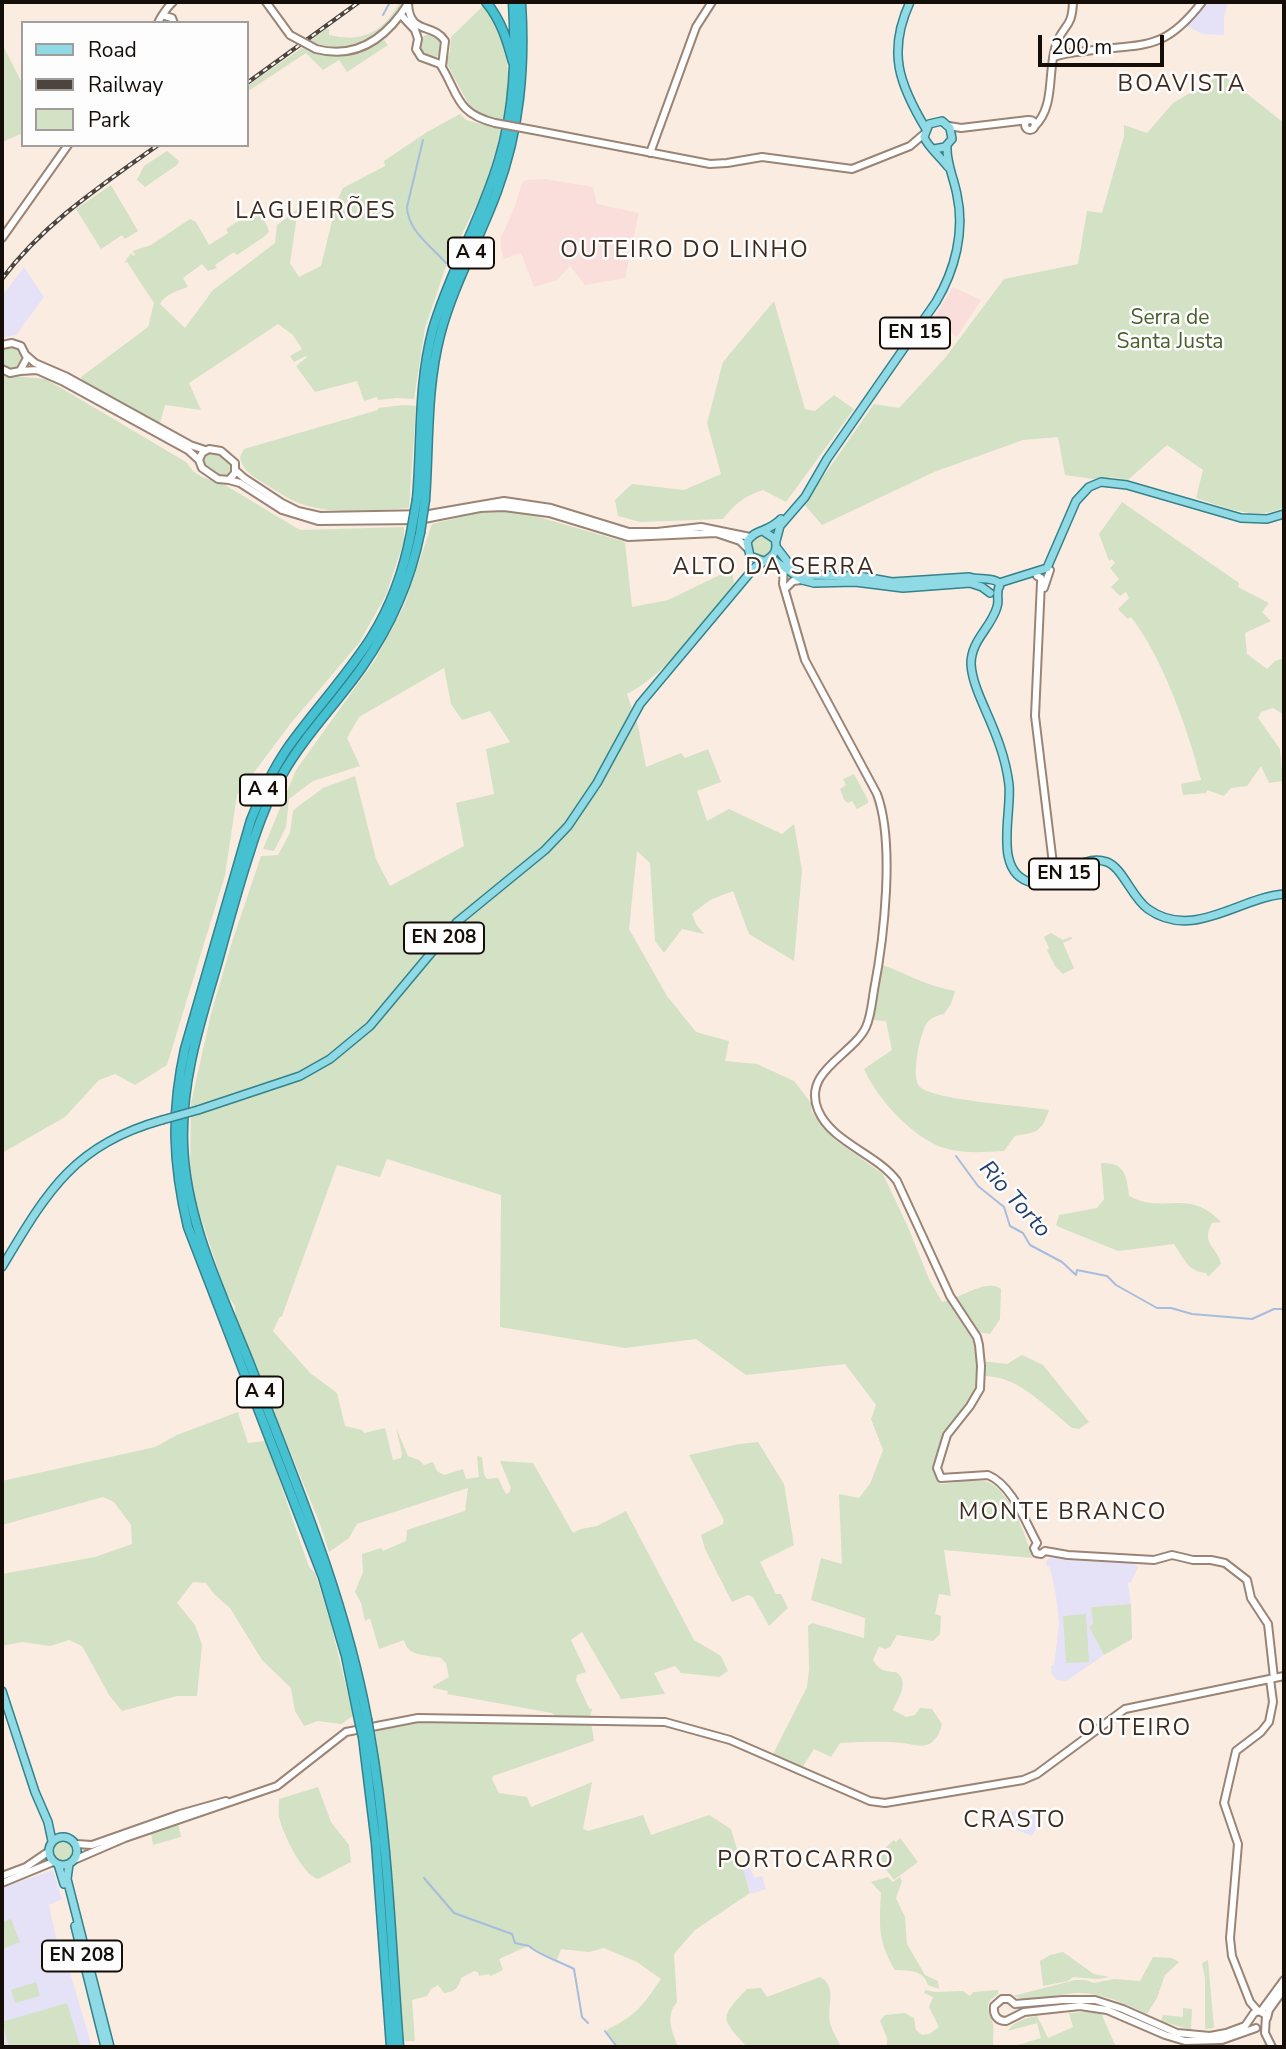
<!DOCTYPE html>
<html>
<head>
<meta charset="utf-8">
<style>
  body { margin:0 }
  #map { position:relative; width:1286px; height:2049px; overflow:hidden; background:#fbece2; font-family:"Nunito Sans",sans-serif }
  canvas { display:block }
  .frame { position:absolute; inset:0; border:4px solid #150d08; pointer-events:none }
  .legend { position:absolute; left:21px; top:21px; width:228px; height:126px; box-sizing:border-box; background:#fdfdfd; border:2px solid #a09d9b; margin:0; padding:9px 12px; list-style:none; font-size:21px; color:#150d08 }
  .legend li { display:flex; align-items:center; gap:14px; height:35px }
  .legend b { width:35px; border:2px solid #a09d9b }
  .scale { position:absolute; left:1038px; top:35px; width:126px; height:32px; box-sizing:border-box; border:4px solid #150d08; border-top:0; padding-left:9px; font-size:21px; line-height:24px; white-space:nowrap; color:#150d08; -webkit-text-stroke:5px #fdfdfd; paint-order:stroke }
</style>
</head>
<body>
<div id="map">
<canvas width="1286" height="2049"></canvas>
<div class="frame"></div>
<ul class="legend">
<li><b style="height:9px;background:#8fdae4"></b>Road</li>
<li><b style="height:9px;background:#4d443d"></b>Railway</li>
<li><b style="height:19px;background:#d3e1c5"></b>Park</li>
</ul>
<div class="scale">200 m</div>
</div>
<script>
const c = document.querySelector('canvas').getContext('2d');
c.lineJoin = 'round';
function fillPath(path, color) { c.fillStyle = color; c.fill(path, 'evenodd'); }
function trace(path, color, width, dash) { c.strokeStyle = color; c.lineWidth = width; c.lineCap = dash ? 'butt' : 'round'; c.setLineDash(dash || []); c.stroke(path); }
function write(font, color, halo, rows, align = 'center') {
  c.font = font + ' "Nunito Sans",sans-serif'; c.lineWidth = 5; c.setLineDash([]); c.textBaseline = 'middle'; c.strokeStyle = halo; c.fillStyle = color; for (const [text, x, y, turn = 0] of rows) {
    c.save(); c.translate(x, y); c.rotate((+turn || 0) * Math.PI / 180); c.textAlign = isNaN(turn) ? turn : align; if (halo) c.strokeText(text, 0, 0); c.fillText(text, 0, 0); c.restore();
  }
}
fillPath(new Path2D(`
  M544 179 593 187 597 204 639 213 625 278 585 285 570 266 557 280 534 287 521 253 504 259 501 249V237L514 209 522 183 526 180Z
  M953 287 981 300 957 337 933 319Z`), '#f9dedc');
fillPath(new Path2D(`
  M1205 2H1228L1224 18V35L1202 34 1185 25Z
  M24 267 44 297 16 335 2 338V296Z
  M1049 1558 1132 1562 1138 1567 1131 1582 1128 1583 1131 1604 1091 1607 1093 1624 1089 1627 1104 1655 1066 1681 1057 1680 1051 1673V1666L1054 1665 1059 1624 1056 1596 1050 1568 1047 1566 1046 1562Z
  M1026 1809 1043 1818 1032 1836 995 1821 999 1818 998 1813Z
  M747 1863 755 1878 762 1876 766 1889 751 1894 740 1865Z
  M53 1870 62 1899 49 1905 60 1955 67 1962 92 2047H2V1888Z`), '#e5e2f8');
fillPath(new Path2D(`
  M400 2H403C381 36 352 59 310 41L326 29H329V35C363 43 383 32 400 2Z
  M484 5C510 39 512 78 504 120L484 116 471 109 446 62 450 52 451 37Z
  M419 46a12 12 0 1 1 24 0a12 12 0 1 1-24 0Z
  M384 40 388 45 347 72 339 60 323 70 306 53 250 90 247 86 302 48C332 61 357 56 384 40Z
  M2 44 23 85V133L2 142Z
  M1222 74 1284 123V507C1256 522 1224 507 1196 498L1203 470 1167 445 1128 480 1112 477 1093 479 1065 475 1058 437 1023 440 934 472 822 525 804 504 874 404 899 408 945 358 1004 279 1078 264 1087 211 1102 213 1124 136V125L1147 133 1173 103Z
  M460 114 466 120 502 130 485 187 445 269 425 328 414 399 397 398 378 400 377 397 364 401 357 381 315 392 296 366 307 357 306 356 294 362 290 356 302 349 293 335 278 324 189 383 201 410 165 405 160 423 82 381 81 377 148 327 154 303 127 262 124 263 131 253 133 256 135 255 133 251 151 245 190 219 196 222 209 245 228 233 226 229 255 210C260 217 267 221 269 232L265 236 237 255 234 252 215 265 217 268 208 271 202 264 183 278 188 287C177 291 165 294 160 304L185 328 213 290 275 243 277 225 298 209 290 263 299 277 321 266 337 201 343 188 385 166 384 161 427 132Z
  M167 151 179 161 177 165 145 187 137 180 144 166Z
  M111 185 138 231 125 239 122 235 101 249 76 209Z
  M774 301 805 409 815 411 834 395 854 409 786 502 763 490C744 496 735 504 723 519L640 522 618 516 615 500 632 484 684 490 721 474 707 423 723 362Z
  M0 358a12 12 0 1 1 24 0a12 12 0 1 1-24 0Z
  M2 375 46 379 186 462 193 471 202 477 225 485 300 530 404 527V541L386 595 359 643 291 723 237 795 225 875 167 1065 135 1085 115 1074 99 1080 65 1117 2 1153Z
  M403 405 416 406 409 508C373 510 333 516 299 503 287 499 276 490 265 484 253 476 243 472 240 457L244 449 378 410V408Z
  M209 452 219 454 231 463 232 470 228 476C218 478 205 470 202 460Z
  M1122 502 1239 583 1238 587 1269 603 1262 612 1271 621 1245 633 1247 654 1267 669 1275 661 1284 658V715L1273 708 1261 712 1258 718 1280 749 1283 781 1269 783 1261 766 1247 786 1231 788 1224 796 1207 790 1206 793 1183 795 1181 784 1201 780C1188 730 1163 658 1131 617L1128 619 1118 609 1129 598 1126 592 1120 596 1111 587 1119 579 1110 568 1115 563 1112 559 1109 561 1099 534Z
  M518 511 625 542 632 607 668 600 732 569 734 584C702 622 671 671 627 694L638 726 646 767 681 753 685 758 708 749 721 782 697 791 707 821 729 809 782 834 794 824 802 870 794 961 749 934 733 891 710 900 692 914 696 924 704 934 682 929 664 953 655 941 650 863 637 851 629 929 667 996 696 1032 729 1041 725 1061 757 1064 794 1081 811 1103 812 1112 835 1140 883 1174 908 1227 929 1279 942 1302C959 1299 987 1278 1001 1289L1000 1319 990 1334 977 1332 974 1340 981 1361 1007 1364 1022 1355 1043 1365 1089 1422 1079 1429 1072 1428C1048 1408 1012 1370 979 1377L978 1386C959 1416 927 1447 940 1484 954 1483 970 1479 984 1481 1008 1485 1027 1537 1032 1558L944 1550 951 1596 939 1594 935 1614 941 1616 940 1634 933 1641 897 1635 890 1647 885 1649 879 1647 873 1660C879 1670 885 1672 896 1672 910 1682 899 1697 893 1710L906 1717 915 1715 920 1708 932 1709 942 1724C940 1733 935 1743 926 1745 918 1747 911 1744 903 1743 882 1741 861 1742 840 1743L831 1757 814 1749 802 1768 773 1754 807 1687 809 1669 808 1626 812 1623 864 1638 865 1618 811 1600 821 1558 842 1564 839 1494 859 1498 870 1484 883 1450 871 1419 876 1405 845 1364 746 1375 696 1339 625 1348 500 1327 501 1195 387 1159 380 1177 337 1165 282 1316 279 1318 273 1331 310 1373 337 1393 345 1426 362 1430 364 1433 385 1428 393 1460 401 1458 402 1454 396 1428 408 1456 419 1460 424 1465 433 1462 437 1471 444 1475 463 1469 466 1479 479 1477 477 1456 482 1457 484 1474 487 1479 498 1478 506 1494 509 1493 511 1488 500 1461 533 1463 573 1533 581 1529 597 1526 626 1511 694 1640 721 1656 728 1671 719 1677 681 1673 675 1666 654 1673 665 1694 621 1699 582 1632 571 1640 586 1672 577 1675 576 1680 589 1708 592 1709 590 1716 594 1741 493 1776 492 1779 499 1793 527 1797 531 1807 592 1782 583 1829 588 1831 643 1815 651 1835 709 1815 731 1829 750 1893 695 1930 674 1954 677 2002C665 2016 672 2031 678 2047H616L606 2034 608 2029C636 2016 643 2005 661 1979L637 1962 604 1948 589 1952 561 1949 557 1960 528 1946 499 1959 503 1970 491 1976 489 1974 479 1976 478 1972 474 1971 461 1978C459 1988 454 1992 444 1993L438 1985 431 1989 427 1996 412 2000 415 2041H402L399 1978 375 1729 418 1721 550 1724 556 1717 552 1713 447 1694 448 1691 433 1688V1686L449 1677 446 1663 441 1658C426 1654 408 1658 404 1640L379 1649 370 1618 365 1621 361 1603 355 1592 363 1572 362 1554 381 1548 383 1551 406 1541 407 1530 465 1511 468 1488 357 1524 349 1538 329 1552 320 1524 236 1319 235 1306 226 1293 196 1203 190 1175 191 1103 211 1014 232 942 261 856 278 855 290 833 293 811 296 808 323 788 355 776 376 859 390 886 464 846 456 803 494 794 486 749 510 742 490 711 462 720 451 704 444 668 359 717 347 738 360 766 313 781 289 799 286 827 274 851 263 849 296 770 375 660 404 606 432 524 478 513Z
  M750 546a12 12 0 1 1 24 0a12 12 0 1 1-24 0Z
  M854 774 868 800V803L857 809 852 801 848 803 844 800 840 789 846 785 843 779Z
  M1051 933 1063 940 1070 937 1073 938 1063 943 1074 968 1063 974 1055 966 1047 950 1049 948 1044 937Z
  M883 965C907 974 930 987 955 991L951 1004 944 1014C937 1015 930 1018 926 1024 920 1036 910 1078 920 1087 933 1100 1025 1106 1049 1110 1041 1133 1037 1132 1015 1136L1004 1151C985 1152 963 1154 944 1148 912 1137 878 1100 864 1069L892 1050 886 1021 873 1020Z
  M1101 1163C1125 1162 1127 1176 1129 1196 1163 1215 1188 1187 1221 1222L1212 1223C1200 1244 1218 1247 1221 1264L1208 1277 1206 1273C1187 1271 1184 1258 1174 1244L1118 1251 1059 1227 1056 1225 1059 1215 1097 1208 1104 1199Z
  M238 1412 248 1443 265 1441C281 1483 294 1525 309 1567L315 1573 331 1624 353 1716 341 1724 318 1721 304 1726 295 1711 291 1688 262 1660 230 1608 214 1594 206 1583 193 1582 177 1603 195 1625 202 1645 197 1696H177L122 1711 109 1695 82 1646 69 1640 50 1646 22 1642 2 1646V1574L95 1557 132 1544 131 1525 114 1502 103 1497 2 1525V1481L155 1447 177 1435Z
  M758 1442 784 1484 794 1545 760 1562 776 1594H781L788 1608 769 1626 753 1597 748 1595 732 1602 705 1549 701 1535 723 1524 724 1520 689 1455 739 1444Z
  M1131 1604 1132 1639 1104 1655 1089 1627 1093 1624 1091 1607Z
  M1086 1614 1089 1662 1066 1663 1063 1616Z
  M318 1787 331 1822 349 1845 351 1862 318 1879C303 1876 282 1832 279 1817 278 1812 279 1805 279 1799Z
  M178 1823 181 1837 153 1845 151 1833Z
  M900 1838 918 1862 894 1880 876 1856 894 1840 896 1842Z
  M52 1851a10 10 0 1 1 20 0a10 10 0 1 1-20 0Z
  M888 1877 893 1882 900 1877 902 1881 896 1898 905 1917 907 1944 925 1975 938 1981 939 1989 928 1985C923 1969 909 1971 895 1970 878 1942 879 1925 881 1893L871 1882Z
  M11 1919 20 1942 2 1949V1922Z
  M1063 1952 1094 1974 1110 1977 1098 1979 1073 1977 1068 1981 1043 1986 1040 1961 1050 1955Z
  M1153 1957 1172 1958 1179 1962 1165 1975 1157 1998 1147 2014C1126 2004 1103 1993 1079 1993 1058 1993 1033 2004 1013 1996L1075 1980H1086L1094 1983 1114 1979 1140 1981Z
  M1208 1960 1214 2028 1205 2029V1978L1202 1963Z
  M820 1977C839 1987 825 2008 831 2026 833 2033 838 2040 841 2047H747C721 2018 718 2019 747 1989L761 1988 767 1997Z
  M36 1982 40 1996 15 2003 11 1990Z
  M925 1990 935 1992 963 1991 970 1996 973 1992 998 1990V1994C982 2005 989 2009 993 2024 994 2030 993 2040 993 2047H887V2038L880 2021 885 2015 905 2013 914 2018 916 2030 922 2035 929 2034 939 2027 929 2007 933 1997 924 1993Z
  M67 2003 80 2045 9 2047 2 2022Z
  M1183 2008 1192 2009 1191 2030 1161 2021 1163 2015 1183 2017Z
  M1084 2012 1101 2013 1116 2047H1011L1041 2038 1037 2023 1008 2031C1013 2021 1026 2018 1037 2016L1048 2038 1073 2027 1069 2013Z`), '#d3e1c5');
trace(new Path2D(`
  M383 15 390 2
  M423 140 407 207C408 231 431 246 446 263
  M956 1156 978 1186 1004 1207 1010 1226 1023 1233 1030 1245 1062 1262 1076 1275 1077 1270 1107 1276 1116 1285 1157 1308H1171L1192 1314 1252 1319 1274 1309H1284
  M424 1878 454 1913 512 1934 515 1943 529 1946C537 1954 563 1963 574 1969L582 2017 588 2023
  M605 2031 617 2047`), '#a6bddd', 2);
const secondary = new Path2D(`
  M266 2 290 35
  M408 4C410 36 433 22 445 41L442 66
  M401 15 415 30 418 39 416 49 421 57 440 64C459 94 455 113 495 123
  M165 16 172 18 174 23
  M158 23C160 18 168 6 173 2
  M316 49C358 60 388 36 409 2
  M1054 57C1064 53 1076 52 1086 51 1143 43 1163 53 1202 2
  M1025 125a5 5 0 1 1 10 0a5 5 0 1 1-10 0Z
  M949 126 961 128 1028 120
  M1034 127C1057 105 1046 70 1057 42 1065 23 1072 28 1073 2
  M533 130 710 164 727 163 762 157 852 169 910 146 924 134
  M650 153 696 27 712 2
  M2 238 68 145
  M2 345 12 343 21 346 27 358 20 371 10 373 2 369
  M27 356 35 363 65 376 190 445 205 450
  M20 371 37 370 64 382 188 450 199 460 202 468 218 479 229 480 240 483 282 510 318 521 419 520 480 508 504 507 549 513 628 537 716 533 740 541 747 548
  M199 460 202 453 209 449 221 451 235 463V473L229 480
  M235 470 244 478 282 503 298 511 320 516 429 514 504 501 551 508 629 532H657L701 527 750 537
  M784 566 783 584 805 660 877 794C895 843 884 938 874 990 872 1002 871 1016 866 1027 853 1055 802 1071 818 1110 832 1143 876 1153 897 1181L950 1296 977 1337 979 1345 981 1366 980 1389 970 1406 947 1435 937 1468 941 1478 988 1475C1012 1485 1025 1521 1037 1543
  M1037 576 1041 578V582L1035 716 1055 880
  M1044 588 1050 570
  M785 589 793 581 802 580
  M1037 1543 1034 1548 1036 1553 1041 1554 1045 1551
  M1045 1551 1068 1555 1154 1560 1172 1555 1193 1560H1211L1225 1563 1247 1580 1251 1598 1268 1624 1274 1678
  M1270 1679 1273 1702 1269 1722 1261 1732 1236 1751 1224 1803 1238 1844 1230 1938 1232 1956 1250 2002 1257 2010 1266 2015 1265 2033 1272 2047
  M76 1844 92 1845 180 1814 226 1801
  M74 1860 125 1838 277 1786 346 1732 418 1718 665 1722 730 1740 870 1801 885 1803 1023 1780 1037 1774 1125 1709 1284 1676
  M2 1876 26 1867 48 1852
  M2 1883 53 1862
  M1015 2004 1009 1999H1002L994 2006C993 2015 997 2021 1006 2021L1024 2012 1080 2006 1107 2010 1165 2035 1185 2041 1222 2040 1256 2028
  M1015 2004 1063 2000H1095L1123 2009 1177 2033 1210 2036 1226 2033 1245 2026 1254 2013 1262 2010 1284 1980
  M1267 2018 1269 2010 1284 1989`);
const primary = new Path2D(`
  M910 2C887 52 899 84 926 129
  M934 149 945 147 952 139 950 128 942 121 929 124 924 137C927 146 941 157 948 167
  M776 541 780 526 805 497 827 459 936 302C955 270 965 232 957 195 954 178 946 163 947 146
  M777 548 790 565 807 575 859 576 892 582 969 577C978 580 991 577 998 582 1001 591 999 582 998 591 997 597 999 602 997 607 991 628 971 640 971 664 972 680 979 695 985 709 996 734 1006 758 1009 785 1012 815 992 874 1033 883 1061 889 1077 852 1107 862 1123 868 1132 898 1148 909 1193 941 1238 898 1284 894
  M771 558 802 580 814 583 855 582 903 588 970 583 982 587 990 593
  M763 561 750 556 747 542C755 528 768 533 781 519
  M999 583 1047 568 1076 501 1089 487 1101 482 1127 485 1241 518 1267 519 1284 514
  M198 1110 300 1076 330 1059 370 1026 457 922 545 850 568 826 597 783 640 704 754 568C766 559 780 557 775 539L763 531
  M2 1267C47 1192 73 1145 162 1120
  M2 1691 35 1792 48 1822 52 1841
  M49 1851a14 14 0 1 1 28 0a14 14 0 1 1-28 0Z
  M58 1864 64 1884
  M69 1864 67 1879 110 2047
  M75 1926 105 2047`);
const highway = new Path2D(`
  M486 2C501 20 507 40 513 62
  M417 499C422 442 418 385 433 329 450 271 482 218 499 160 515 108 516 55 513 2
  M425 500C429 445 426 389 440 335 453 285 479 240 497 191 520 129 525 67 521 2
  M367 1719C344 1595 294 1479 249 1362 221 1292 185 1219 183 1143 181 1082 199 1026 216 968 227 929 237 890 250 851 258 825 268 798 282 775 304 736 336 704 362 667 390 627 410 582 420 533
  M359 1720 346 1656 323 1577 188 1227C173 1164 171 1113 185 1049L251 820C261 795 272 771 287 749 314 711 346 677 371 638 391 606 404 570 411 533
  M370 1736C388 1838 391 1944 399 2047
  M363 1737 376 1843 391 2047`);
trace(secondary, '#9a8475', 10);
trace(primary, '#34828b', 10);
trace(highway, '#34828b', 11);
trace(secondary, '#fff', 6);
trace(primary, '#8fdae4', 7);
trace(highway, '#45c1d2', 8);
const rail = new Path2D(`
  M247 83 359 2
  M2 279C44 223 102 185 158 145`);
trace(rail, '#4d443d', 4.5);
trace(rail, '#fdfdfd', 2, [5]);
const secondaryBridge = new Path2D(`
  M290 35 316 49
  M495 123 533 130`);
const primaryBridge = new Path2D(`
  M162 1120 198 1110`);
const highwayBridge = new Path2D(`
  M411 533 417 499
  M420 533 425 500
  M367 1719 370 1736
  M359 1720 363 1737`);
trace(secondaryBridge, '#9a8475', 10, []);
trace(primaryBridge, '#34828b', 10, []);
trace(highwayBridge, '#34828b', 11, []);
trace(secondaryBridge, '#fff', 6);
trace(primaryBridge, '#8fdae4', 7);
trace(highwayBridge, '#45c1d2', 8);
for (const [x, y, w] of [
  [471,253,46],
  [915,333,70],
  [263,790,46],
  [1064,874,70],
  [444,938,80],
  [260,1392,46],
  [82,1956,80]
]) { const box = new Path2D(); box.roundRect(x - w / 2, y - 15.5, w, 31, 5); c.fillStyle = '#fdfdfd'; c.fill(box); trace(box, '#150d08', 2); }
write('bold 19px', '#150d08', null, [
  ["A 4",471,253],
  ["EN 15",915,333],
  ["A 4",263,790],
  ["EN 15",1064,874],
  ["EN 208",444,938],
  ["A 4",260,1392],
  ["EN 208",82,1956]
]);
write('21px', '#48602c', '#fdfdfd', [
  ["Serra de",1170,319],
  ["Santa Justa",1170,343]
]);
c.letterSpacing = '2px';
write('23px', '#3e2b1f', '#fdfdfd', [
  ["BOAVISTA",1182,85],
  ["LAGUEIRÕES",316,212],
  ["OUTEIRO DO LINHO",685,251],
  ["ALTO DA SERRA",774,568],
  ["MONTE BRANCO",1063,1513],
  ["OUTEIRO",1135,1729],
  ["CRASTO",1015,1821],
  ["PORTOCARRO",806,1861]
]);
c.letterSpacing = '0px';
write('italic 23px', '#23416c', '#fdfdfd', [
  ["Rio Torto",1014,1200,48]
]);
</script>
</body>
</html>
